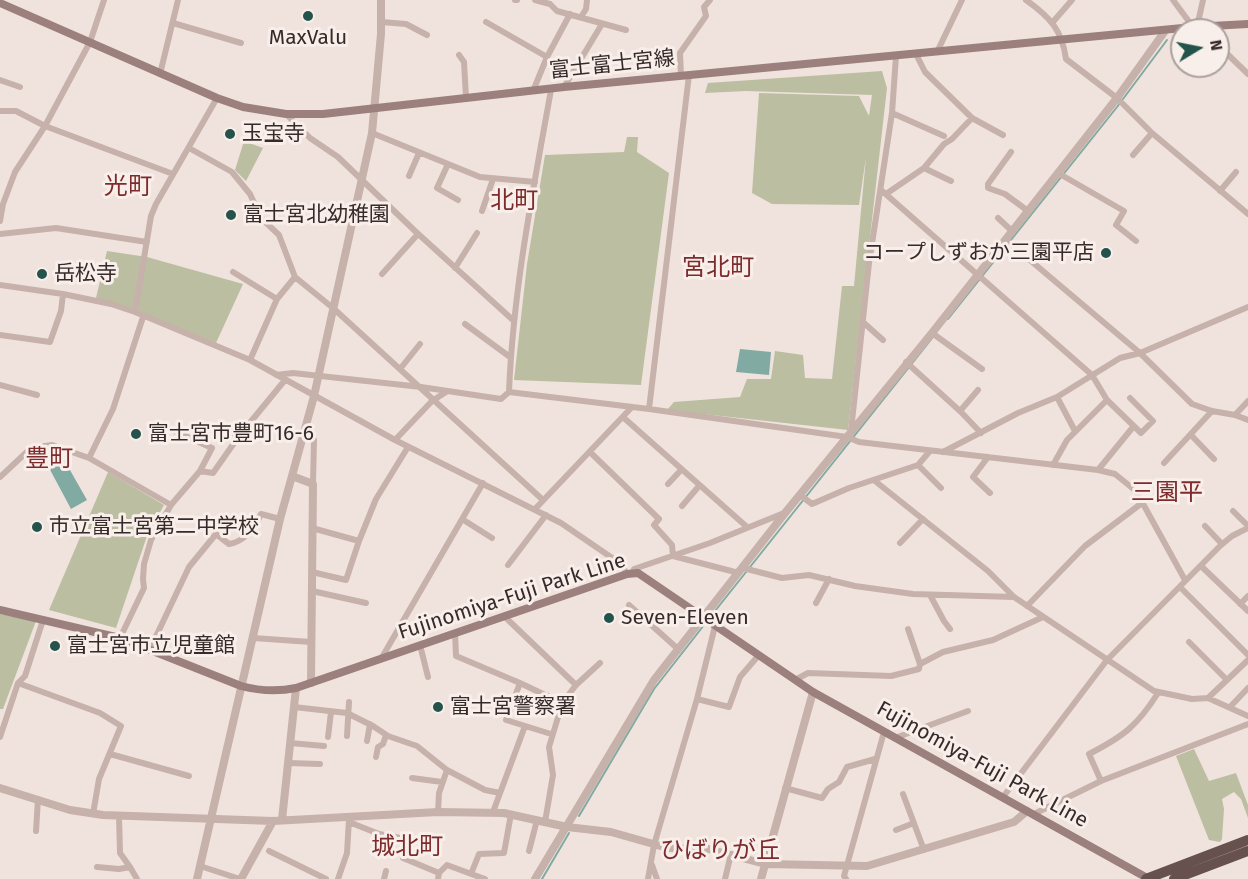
<!DOCTYPE html>
<html>
<head>
<meta charset="utf-8">
<style>
  body { margin:0 }
  #map { position:relative; width:1248px; height:879px; overflow:hidden; background:#f0e3de; font-family:"Fira Sans",sans-serif }
  canvas { display:block }
  .north { position:absolute; left:1170px; top:18px; width:60px; height:60px; box-sizing:border-box; background:#f8eeea; border:2px solid #aaa09d; border-radius:50%; rotate:80deg; font-size:16px; font-weight:700; line-height:24px; text-align:center; color:#362b2a }
  .north::after { content:''; display:block; margin:auto; width:21px; height:27px; background:#23534a; clip-path:polygon(50% 0,100% 100%,50% 72%,0 100%) }
</style>
</head>
<body>
<div id="map">
<canvas width="1248" height="879"></canvas>
<div class="north">N</div>
</div>
<script>
const c = document.querySelector('canvas').getContext('2d');
c.lineJoin = 'round';
function fillPath(path, color) { c.fillStyle = color; c.fill(path, 'evenodd'); }
function trace(path, color, width, dash) { c.strokeStyle = color; c.lineWidth = width; c.lineCap = dash ? 'butt' : 'round'; c.setLineDash(dash || []); c.stroke(path); }
function write(font, color, halo, rows, align = 'center') {
  c.font = font + ' "Fira Sans","Noto Sans JP",sans-serif'; c.lineWidth = 6; c.setLineDash([]); c.textBaseline = 'middle'; c.strokeStyle = halo; c.fillStyle = color; for (const [text, x, y, turn = 0] of rows) {
    c.save(); c.translate(x, y); c.rotate((+turn || 0) * Math.PI / 180); c.textAlign = isNaN(turn) ? turn : align; if (halo) c.strokeText(text, 0, 0); c.fillText(text, 0, 0); c.restore();
  }
}
fillPath(new Path2D(`
  M882 71 887 88 848 430 667 410 674 402 740 397 747 379H771L775 351 803 355 805 378 832 379 842 286H854L866 157 859 205 772 204 752 193 759 93 859 96 869 116 872 95 746 91 705 93 708 83Z
  M627 137H638L637 152 669 173 641 385 514 380 527 264 545 155 624 152Z
  M244 141 263 148 246 181 235 170Z
  M107 251 147 257 243 284 216 343 138 311 96 298Z
  M108 472 164 505 147 536 116 628 49 610Z
  M0 614 36 621 3 709H0Z
  M1194 749 1209 781 1236 773 1248 805V818L1241 799 1234 792 1222 799 1224 809 1222 839 1220 842 1209 840 1176 756Z`), '#bbbea0');
fillPath(new Path2D(`
  M740 349 771 352 769 375 736 372Z
  M62 456 87 500 71 509 47 464Z`), '#80aaa2');
trace(new Path2D(`
  M948 319 1117 107 1167 40
  M711 616 933 337
  M579 816 654 689 704 625
  M542 879 569 833`), '#80aaa2', 2);
trace(new Path2D(`
  M515 0H517
  M535 0 550 4 557 11 626 30
  M1026 0C1050 17 1062 30 1066 59L1117 98 1152 133 1248 214
  M1173 0 1193 27
  M581 17 586 9 587 0
  M381 22 406 24 427 35
  M486 22 547 57
  M173 23 241 43
  M1052 23 1072 0
  M1197 27 1203 0
  M1218 45 1248 74
  M937 52 962 0
  M916 54 925 72 972 118 1003 135
  M459 55 464 62 466 98
  M160 74 178 0
  M681 76 680 53 706 16 704 7 710 0
  M0 80 20 87
  M564 87 602 24
  M533 91 547 57 570 14
  M0 111H16L45 126 173 174
  M892 113 944 136
  M286 114 310 138 338 157 415 231 514 321
  M372 133 480 177 535 182
  M189 148 232 172 250 194 261 218 279 235 295 277 333 308 543 500
  M1011 152 988 184V188L1005 194 1028 211
  M1133 155 1152 133
  M448 164 437 188 458 200
  M924 168 951 181
  M1058 173 1124 211 1116 225 1136 241
  M409 176 419 153
  M881 190 1092 375 1107 400 1067 440 1053 465
  M1220 191 1236 172
  M886 194 924 168 944 144 952 139 972 118
  M482 211 493 179
  M998 218 1012 231
  M0 221 3 204 15 172 45 126 90 42 104 0
  M0 234 56 228 147 242
  M1005 239 1140 353 1192 404 1212 411 1235 415 1248 420
  M455 268 477 233
  M233 272 277 299
  M382 274 418 234
  M0 285 63 294 111 304 135 312 250 360 395 440 561 523 621 564 627 574
  M135 312 151 216 156 204 217 98
  M864 323 883 340
  M465 324 510 357
  M932 333 982 369
  M0 335 50 342 61 311 63 294
  M250 360 277 299 295 277
  M906 362 961 412 981 433
  M400 369 420 344
  M276 375 293 373 421 387 501 399 509 392C513 291 533 190 551 90
  M0 385 37 395
  M509 392 649 409 847 437 859 442 1098 470 1115 474 1136 491 1185 580
  M1057 397 1075 431
  M1107 400 1141 433 1153 421 1130 398
  M649 409 689 75
  M960 411 978 390
  M1235 415 1248 401
  M624 418 747 527
  M226 429 239 436
  M851 431 869 263 892 113 896 56
  M1191 435 1214 459
  M395 440 432 401 446 392
  M943 452 1018 413 1057 397 1120 358 1140 353 1248 307
  M591 453 659 519 654 525 672 545 673 556 739 573
  M988 457 973 477 990 493
  M89 458 113 409 143 317
  M1164 463 1212 411
  M918 465 941 488
  M1098 470 1133 427
  M200 471 213 473 239 436 285 380
  M0 477 31 448 52 445 89 458 171 505
  M875 481 988 571 1014 597
  M313 484 314 440
  M668 484 681 470
  M800 495 812 504 849 488 918 465 930 451
  M682 506 699 486
  M535 509 632 407
  M1233 511 1248 526
  M462 519 492 538
  M1205 526 1222 544
  M312 528 359 541
  M900 543 923 519
  M508 565 546 515
  M1201 566 1248 611
  M743 568 782 578 809 575 855 586 913 594 1014 597 1154 691 1192 699 1208 698 1248 716
  M312 572 346 580 359 541 376 499 408 447
  M632 573 634 569 710 543 784 513
  M1180 587 1248 655
  M312 591 366 603
  M930 595 944 621 950 629
  M816 603 829 579
  M1240 604 1248 596
  M629 605 678 649
  M1027 606 1085 546 1142 503
  M504 616 576 685
  M908 629 920 664
  M455 633 456 656 520 683 562 703
  M120 638 144 588 143 579 144 564 151 540 171 505 200 471 212 448 170 429
  M253 638 311 642
  M1189 642 1227 680 1208 698
  M420 645 428 677
  M150 649 189 567 216 534 229 544C244 542 255 528 261 514L280 519
  M381 659 483 483
  M795 680 808 673 891 676 919 669 920 664 943 652 993 640 1043 617
  M1227 680 1248 660
  M18 683 100 713 121 726 99 779 93 814
  M520 683 506 720 551 734
  M697 699 729 707 740 677 758 656
  M294 707 347 713 373 726 388 736 417 746 447 770
  M1230 707 1248 688
  M347 736 349 702
  M0 737 18 683 25 676 43 620
  M328 737 331 712
  M895 738 968 711
  M367 741 370 724
  M290 743 324 746
  M110 754 189 776
  M376 757 378 747 383 744 386 735
  M288 763 320 764
  M412 778 442 782
  M1101 781 1089 754C1124 736 1137 726 1158 693
  M785 788 822 798 828 789 839 782 847 767 875 759
  M903 794 924 850
  M1003 797 1107 660 1220 546 1232 536 1248 528
  M438 812 439 793 447 770 485 790 500 793
  M493 812 525 726
  M1034 814 1101 781 1248 724
  M119 816 120 853 130 867
  M349 822 379 834 406 839 403 858 439 873
  M545 822 553 775 549 747 559 714 557 710 576 685 600 663
  M896 830 914 823
  M36 831 38 799
  M269 851 326 879
  M529 851 537 820
  M652 865 657 879
  M200 866 240 879
  M97 867 119 869 130 867 137 879
  M471 874 479 854 504 853 511 814
  M338 879 347 853 349 819
  M384 879 386 871
  M438 879 439 873 447 865 485 879
  M648 879 654 845 697 699 715 626
  M725 879 731 854
  M846 879 844 876 884 732`), '#c7b1ab', 6);
trace(new Path2D(`
  M311 683 313 484 292 476 314 396 372 133 381 34V0
  M0 788 70 810 103 815 273 821 438 812 504 813 567 827 611 832 664 847 679 849 701 847 765 864 867 866 1014 822 1027 811
  M282 820 296 688
  M197 879 280 519 292 476
  M241 879 273 821
  M535 879 654 680 785 513 932 333 1058 173 1117 98 1165 31
  M761 879 813 692`), '#c7b1ab', 8);
trace(new Path2D(`
  M0 3 217 98 243 107 286 114H323L564 87 1193 27 1248 24
  M0 610 120 638 241 686C260 691 277 692 296 688L627 574 638 573 813 692 1149 879`), '#9b807d', 8);
trace(new Path2D(`
  M1146 879 1248 840
  M1174 879 1248 851`), '#66514f', 10);
for (const [x, y, r, color] of [
  [308,16,6,"#23534a"],
  [230,134,6,"#23534a"],
  [231,215,6,"#23534a"],
  [1106,253,6,"#23534a"],
  [42,274,6,"#23534a"],
  [136,434,6,"#23534a"],
  [37,527,6,"#23534a"],
  [609,618,6,"#23534a"],
  [55,646,6,"#23534a"],
  [438,707,6,"#23534a"]
]) { const dot = new Path2D(); dot.arc(x, y, r, 0, 2 * Math.PI); c.fillStyle = color; c.fill(dot); trace(dot, '#f8eeea', 2); }
write('21px', '#362b2a', '#f8eeea', [
  ["MaxValu",308,38,"center"],
  ["玉宝寺",242,134],
  ["富士宮北幼稚園",243,215],
  ["コープしずおか三園平店",1094,253,"right"],
  ["岳松寺",54,274],
  ["富士宮市豊町16-6",148,434],
  ["市立富士宮第二中学校",49,527],
  ["Seven-Eleven",621,618],
  ["富士宮市立児童館",67,646],
  ["富士宮警察署",450,707]
], 'left');
write('21px', '#362b2a', '#f8eeea', [
  ["富士富士宮線",612,65,-6],
  ["Fujinomiya-Fuji Park Line",512,597,-18],
  ["Fujinomiya-Fuji Park Line",982,765,29]
]);
write('24px', '#7d2b2c', '#f8eeea', [
  ["光町",128,187],
  ["北町",514,201],
  ["宮北町",718,268],
  ["豊町",49,459],
  ["三園平",1167,493],
  ["城北町",407,847],
  ["ひばりが丘",720,851]
]);
</script>
</body>
</html>
